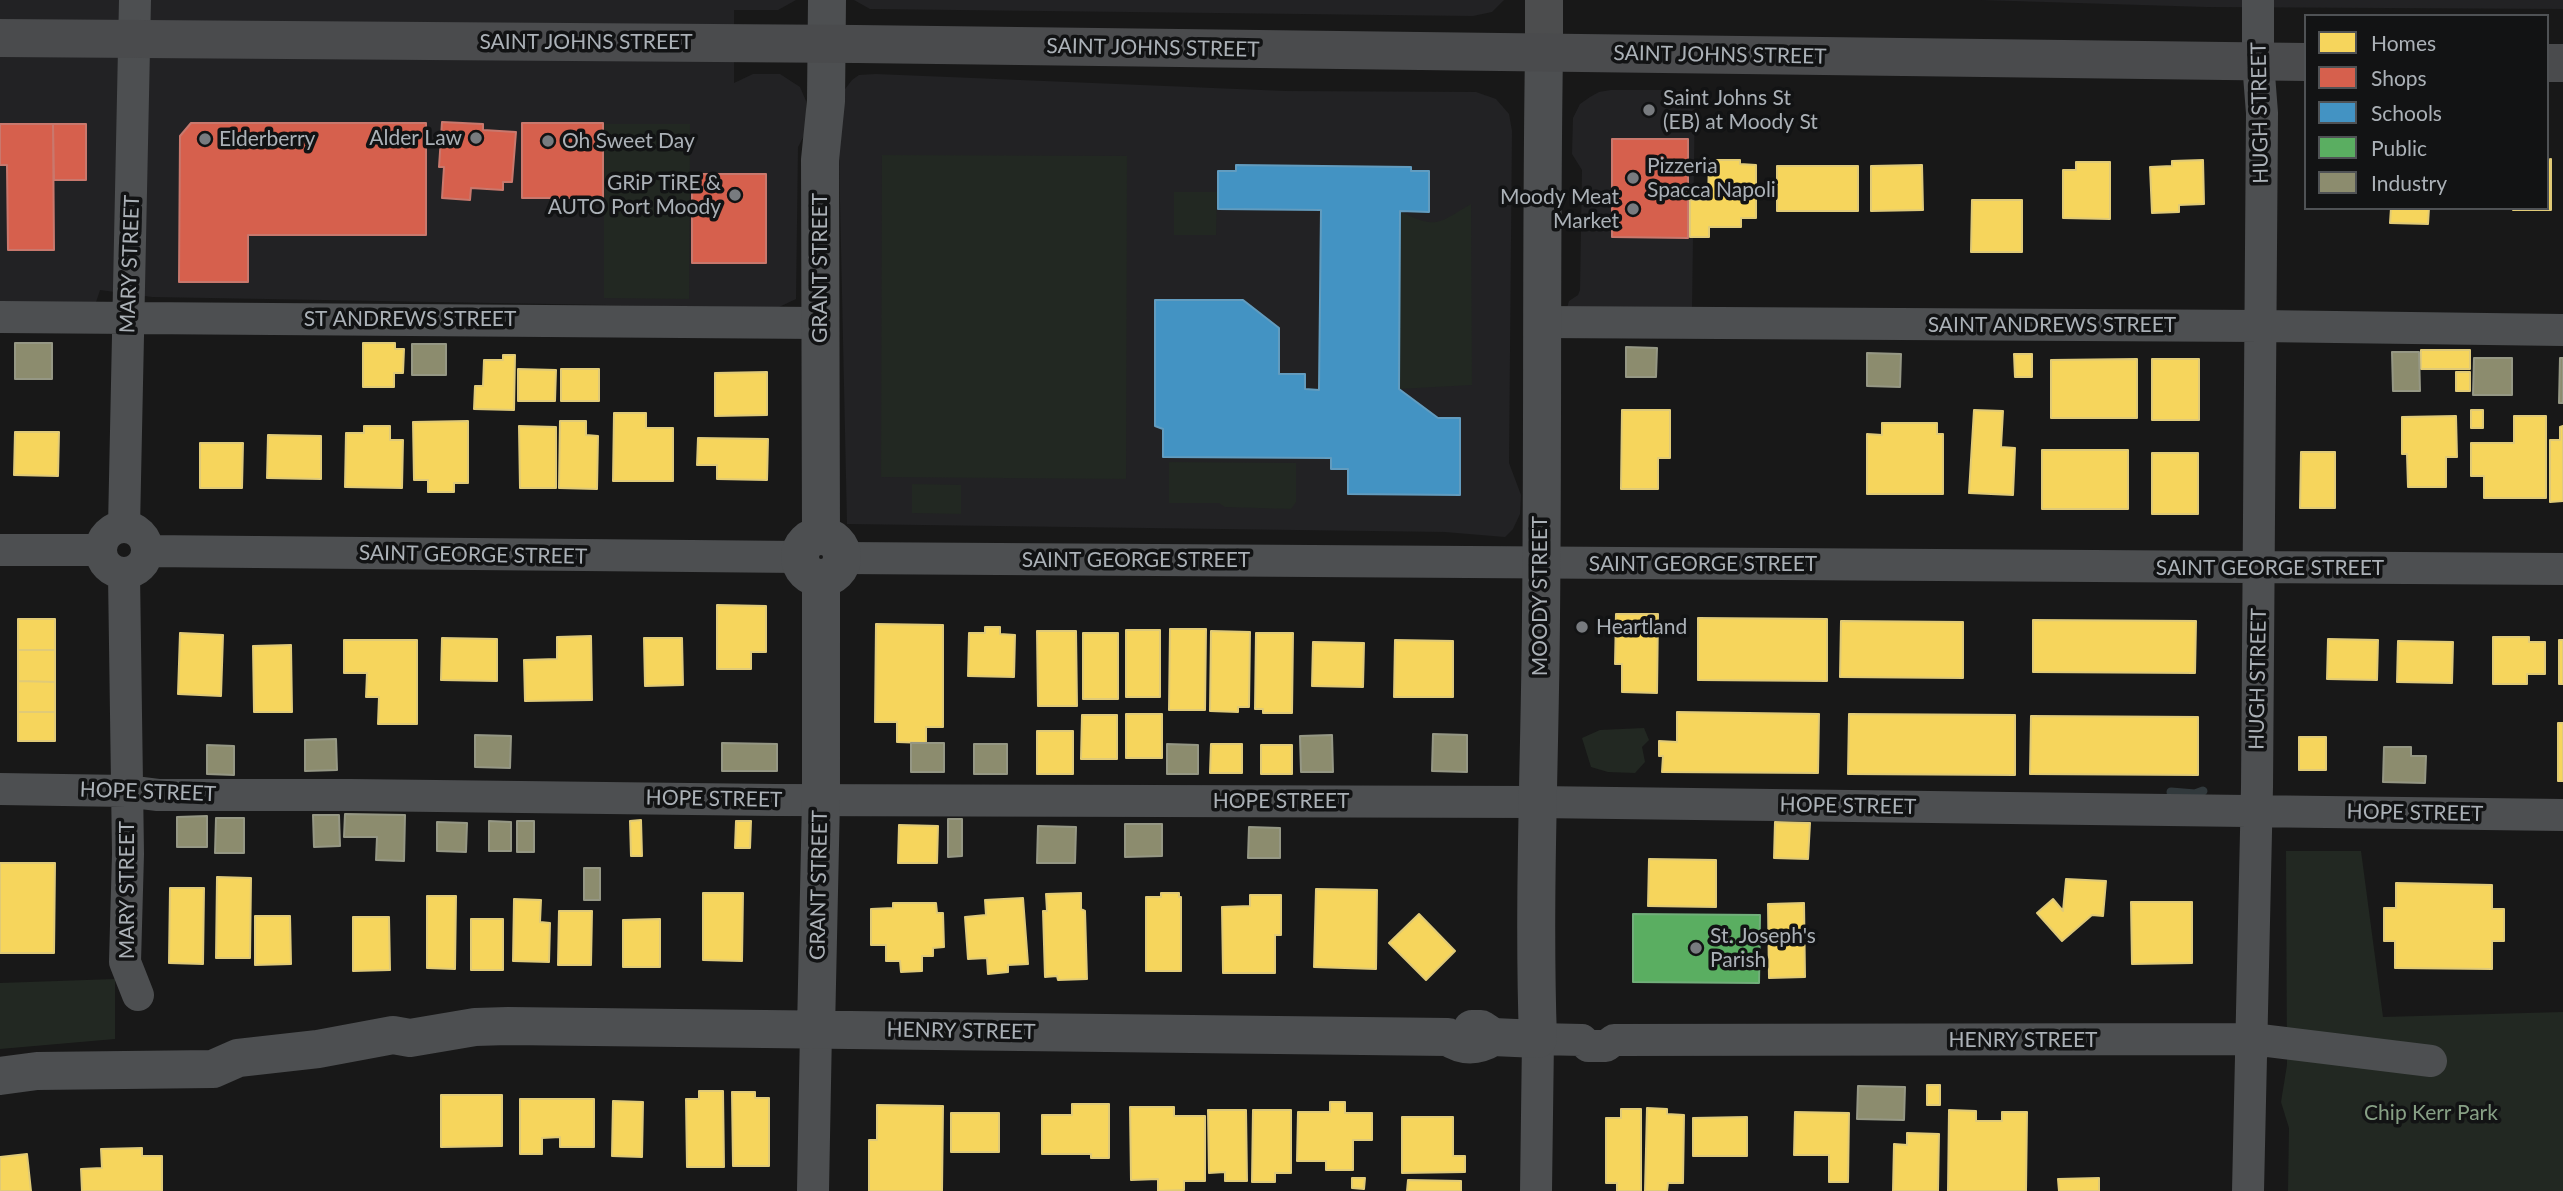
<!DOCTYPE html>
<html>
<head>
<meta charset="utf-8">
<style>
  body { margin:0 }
  #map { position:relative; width:2563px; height:1191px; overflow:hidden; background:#181818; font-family:Lato,sans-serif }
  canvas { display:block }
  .legend { position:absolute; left:2304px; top:14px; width:245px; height:196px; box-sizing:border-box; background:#121314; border:2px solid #4f5255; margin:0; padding:9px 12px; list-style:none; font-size:21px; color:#abb1b7 }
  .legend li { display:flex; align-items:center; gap:14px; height:35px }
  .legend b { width:35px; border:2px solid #4f5255 }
</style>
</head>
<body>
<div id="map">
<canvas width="2563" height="1191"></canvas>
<ul class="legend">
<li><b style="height:19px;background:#f6d55c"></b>Homes</li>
<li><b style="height:19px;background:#d6604d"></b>Shops</li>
<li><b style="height:19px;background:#4393c3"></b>Schools</li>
<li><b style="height:19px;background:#5aae61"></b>Public</li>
<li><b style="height:19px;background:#8c8c6e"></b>Industry</li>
</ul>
</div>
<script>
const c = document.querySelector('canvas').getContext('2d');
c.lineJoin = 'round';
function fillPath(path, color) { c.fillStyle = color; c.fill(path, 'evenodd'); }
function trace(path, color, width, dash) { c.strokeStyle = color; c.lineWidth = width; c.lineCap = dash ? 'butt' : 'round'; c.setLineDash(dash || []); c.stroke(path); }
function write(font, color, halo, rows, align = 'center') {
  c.font = font + ' Lato,sans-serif'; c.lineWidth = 7; c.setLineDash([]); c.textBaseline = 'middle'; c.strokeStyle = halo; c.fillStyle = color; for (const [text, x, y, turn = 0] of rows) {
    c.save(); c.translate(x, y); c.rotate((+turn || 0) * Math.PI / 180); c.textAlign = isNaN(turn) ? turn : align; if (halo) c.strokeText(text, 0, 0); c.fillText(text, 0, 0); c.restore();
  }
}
fillPath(new Path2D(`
  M0 0H796L778 10H734V83L753 74H780L800 87 806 101V132L798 147 796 299 777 308 152 297 100 290 91 317H0Z
  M854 0H1504L1492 12 1473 16 870 9Z
  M1980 0H2563V9L2206 7Z
  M876 74 1286 91 1476 92 1496 99 1509 114 1512 131 1509 463 1521 495 1520 514 1513 529 1505 537 1445 532 847 524 838 109 842 93 852 80 859 75Z
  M1611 90H1695L1692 312 1566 311 1569 301 1578 295 1580 290 1582 170 1572 154 1573 118 1580 104 1590 97 1599 92Z`), '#222224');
fillPath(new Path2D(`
  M604 124H690L689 299 604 298Z
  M882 155 1127 156 1126 479 881 477Z
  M1174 192H1217L1216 235H1174Z
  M1471 204 1472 385 1399 389 1400 211C1436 230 1439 223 1471 204Z
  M1169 462 1296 463V502L1291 509 1225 507 1219 503H1169Z
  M912 484 961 485V514L912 513Z
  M1644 728 1649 740 1642 747 1645 762 1635 773 1608 772 1591 767 1582 738 1600 730Z
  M2286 851H2361L2383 1017 2563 1012V1191H2288L2289 1128 2281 1102 2287 1065Z
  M115 979V1039L0 1049V983Z`), '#222822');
const homes = new Path2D(`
  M2551 159V210H2513V208H2547V160Z
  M1709 160H1740V164L1756 165V218H1741V227H1709V237H1690V200H1708Z
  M2203 160 2204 204 2179 205V212L2152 213 2150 167 2172 166V161Z
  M2076 162H2110V219L2063 218V170H2076Z
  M1922 165 1923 210 1871 211V166Z
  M1777 166H1858V211H1777Z
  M1972 200H2022V252H1971Z
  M2391 208H2429L2428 224 2390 223Z
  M363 343H395V349H404L403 373H394V387H363Z
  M2421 350H2470V369H2421Z
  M2014 354H2032V377H2015Z
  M503 355H515L514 410 474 409 475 386H483L484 360H503Z
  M2137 359V418H2051V360Z
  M2152 359H2199V420H2152Z
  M518 369 556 370 555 401H518Z
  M561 369H599V401H561Z
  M767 372V415L715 416V373Z
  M2456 372H2470V391H2456Z
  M1622 410H1670V458H1658V489H1621Z
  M1974 410 2003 411 2001 447 2015 448 2013 495 1969 493Z
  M2471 410H2483V428H2471Z
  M614 413H646V428H673V481H613Z
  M2456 416 2457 457H2446V487H2408L2407 454H2402V417Z
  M2514 416H2546V498H2484V476H2471V443H2514Z
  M468 421V483H454V492H428V480H414L413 422Z
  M560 421H586V435L598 436 597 489 559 488Z
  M1882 423H1937V434H1943V494H1867V434L1882 435Z
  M364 426H390V440H403L402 488 345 487 346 433H364Z
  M519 426 556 427V488H520Z
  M2563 426V501L2550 502V440H2560V427Z
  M15 432H59L58 476 14 475Z
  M268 435 321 436V479L267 478Z
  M698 438 768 439 767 480 717 479V465H697Z
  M200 443H243L242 488H200Z
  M2042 450H2128V509H2042Z
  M2301 452H2335V508H2300Z
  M2152 453H2198V514H2152Z
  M717 605 766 606V652H751V669H717Z
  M1616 614H1658L1657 693 1622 692V664H1615Z
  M1698 618 1827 619V681L1698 680Z
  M18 619H55V650H18Z
  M2033 620 2196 621 2195 673 2033 672Z
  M1841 621 1963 622V678L1840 677Z
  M876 624 943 625V727H926V743L897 742V722H875Z
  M985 627H1000V634L1015 635 1014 677 968 676 969 633H985Z
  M1170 629H1206L1205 710H1169Z
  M1126 630H1160V697H1126Z
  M1037 631H1076L1077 706H1038Z
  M1211 631 1250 632 1249 707H1238V712L1210 711Z
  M180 633 223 635 221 696 178 694Z
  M1083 633H1118V699H1083Z
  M1256 633H1293L1292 713H1263V709H1255Z
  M591 636 592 700 525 701 524 660 557 659V637Z
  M2493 637H2529V642H2545V674H2527V684H2493Z
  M442 638 497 639V681L441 680Z
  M644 638H682L683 685 645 686Z
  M2328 639 2378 640 2377 680 2327 679Z
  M344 640H417V724H378L379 697H366L367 673H344Z
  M1395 640 1453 641V697H1394Z
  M2559 640H2563V684H2559Z
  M2398 641 2453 642 2452 683 2397 682Z
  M1313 642 1364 643 1363 687 1312 686Z
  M291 645 292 712H254L253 646Z
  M18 650H55V682L18 681Z
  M18 681 55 682V712H18Z
  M18 712H55V741H18Z
  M1677 712 1819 714 1818 773 1662 772 1663 756H1659V741L1677 742Z
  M1126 714H1162V758H1126Z
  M1849 714 2015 715V775L1848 774Z
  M1082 715H1117V759H1081Z
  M2031 716 2198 717V775L2030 774Z
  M2558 723H2563V781H2558Z
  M1037 731H1073V774H1037Z
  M2299 737H2326V770H2299Z
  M1211 744H1242V773H1210Z
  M1261 745H1292V774H1261Z
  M641 820 642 856H631L630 821Z
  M736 821H751L750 848H735Z
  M1775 822 1810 823 1808 859 1774 858Z
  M899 825 938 826 937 863H898Z
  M1649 859 1716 860V907L1648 906Z
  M0 863H55L54 953H0Z
  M217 877 251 878 250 958H216Z
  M2066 879 2106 881 2103 916 2092 915 2062 941 2037 913 2053 899 2063 911Z
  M2396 883 2492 885V909H2504V941H2492V969L2395 968V941H2384V908H2396Z
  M170 888H204L203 964 169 963Z
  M1316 889 1377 890 1376 969 1314 967Z
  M703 893H743L742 961 703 960Z
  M1081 893V909L1085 911 1087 979 1058 980 1057 976 1045 977 1043 911H1047L1046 894Z
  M1161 893H1179V897H1181V971H1146V897H1161Z
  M1250 895H1281V935H1275V973H1223L1222 907 1250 906Z
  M427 896H456L455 969 427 968Z
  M1023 898 1028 964 1008 965V972L988 974 987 958 968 959 965 917 986 915 985 900Z
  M514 899 541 900 540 922 550 923 549 962 513 961Z
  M2131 902H2192V963L2132 964Z
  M893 903H936L937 913H943L944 947 933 948V956H922V971L901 972 900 961H886V945H871V909L893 908Z
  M1804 903 1805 977 1769 978 1768 904Z
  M559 911H592L591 965H558Z
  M1419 914 1455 951 1426 980 1389 943Z
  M255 916H290L291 964 255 965Z
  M353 917H389L390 970 353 971Z
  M471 919H503V970H471Z
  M660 919V967H623V920Z
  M1927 1085H1940V1105H1927Z
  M699 1091H723L724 1167H687L686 1099H699Z
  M732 1092H755V1098H769V1166H733Z
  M441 1095H502V1146L441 1147Z
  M520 1099H594V1147H560V1137L542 1138V1154H520Z
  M613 1101 643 1102 642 1157 612 1156Z
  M1330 1102H1345V1113H1372V1140H1353V1170H1326V1161H1297L1298 1112H1330Z
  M1072 1104H1109V1158H1091V1154H1042V1115H1072Z
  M877 1105 943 1106 942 1191H869V1140H877Z
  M1130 1107H1174V1116H1205V1181H1184V1190L1158 1191V1179L1131 1180Z
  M1647 1108 1667 1109V1114L1684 1115 1683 1183H1668L1667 1191H1645Z
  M1621 1109H1641V1191H1617V1183H1606V1118H1621Z
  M1208 1110H1246L1247 1181H1225V1172L1209 1173Z
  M1253 1110H1291V1173H1275V1182H1252Z
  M1949 1110 1976 1111V1121H2002V1112H2027L2026 1191H1948Z
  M1795 1112 1849 1113 1848 1182H1829V1155H1794Z
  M951 1113H999V1152H951Z
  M1402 1117H1453V1156H1465V1172L1402 1173Z
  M1747 1117V1156H1693V1118Z
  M1907 1133 1939 1134 1938 1191H1893L1894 1144 1907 1145Z
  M142 1148V1156H162V1191H82L81 1169 102 1168 101 1149Z
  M27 1154 31 1191H0V1157Z
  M1352 1178H1365L1364 1189 1352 1188Z
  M2099 1178V1191H2059L2058 1179Z
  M1408 1180 1461 1181V1191H1407Z`);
fillPath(homes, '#f6d55c');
trace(homes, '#e0ca77', 2);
const shops = new Path2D(`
  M442 122 483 124V130L516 132 512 182H503V190L471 188 470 200 442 198 444 167H439Z
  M191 123H426V235H248V282H179L180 136Z
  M522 123H603V198H522Z
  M0 124H53L54 250H8L7 165H0Z
  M53 124H86V180H54Z
  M1612 139H1688V238L1612 237Z
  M692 174H766V263H692Z`);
fillPath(shops, '#d6604d');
trace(shops, '#c9786d', 2);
const schools = new Path2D(`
  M1236 165 1411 167V171H1429V212L1400 211 1399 389 1438 418H1460V495L1348 494V469H1331V458L1163 457V429L1155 426V300H1243L1279 328V374H1305V389L1319 390 1321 210 1218 209V171H1236Z`);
fillPath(schools, '#4393c3');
trace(schools, '#629cbf', 2);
const public = new Path2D(`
  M1633 914 1760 915 1759 983 1633 982Z`);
fillPath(public, '#5aae61');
trace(public, '#72af7b', 2);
const industry = new Path2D(`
  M15 343H52V379H15Z
  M412 344H446V375H412Z
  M1626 347 1657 348 1656 377H1626Z
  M2392 352H2419L2420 391H2393Z
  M1867 353 1901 354 1900 387 1867 386Z
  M2474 358H2512V395H2473Z
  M2560 358H2563V403H2559Z
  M1433 734 1467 735V772L1432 771Z
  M475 735 511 736 510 768 475 767Z
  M1332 735 1333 772H1301L1300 736Z
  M336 739 337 770 305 771V740Z
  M722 743 777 744V771H722Z
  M911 743H944V772H911Z
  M974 744H1007V774H974Z
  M1167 744 1198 745V774H1167Z
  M207 745 234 746V775L207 774Z
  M2384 747H2411V756H2426L2425 783 2383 782Z
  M345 814 405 815 404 861 376 860 377 837H344Z
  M313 815H339L340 846 314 847Z
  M207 816V847H177V817Z
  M216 818H244V853H215Z
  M948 819H962V856L948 857Z
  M489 821 511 822V851H489Z
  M517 821H534V852H517Z
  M437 822 467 823 466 852 437 851Z
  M1125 824H1162V856L1125 857Z
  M1038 826 1076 827 1075 863H1037Z
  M1249 827 1280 828V858H1248Z
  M584 868H600V900H584Z
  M1858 1086 1905 1087 1904 1120 1857 1119Z`);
fillPath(industry, '#8c8c6e');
trace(industry, '#959784', 2);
trace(new Path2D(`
  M2171 792 2195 794 2203 791`), '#31393c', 9);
trace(new Path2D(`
  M0 317 819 323
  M1540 322 2260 326 2563 330
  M101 550a23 23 0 1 1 46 0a23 23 0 1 1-46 0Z
  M124 527 135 0
  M0 550H101
  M147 551 800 557
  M842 558 2563 569
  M124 574 128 854 125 962 138 995
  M0 789 126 791 158 795H352L776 800 1536 802 2563 815
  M813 1191 816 1030
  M1536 1191 1538 1039 1582 1040 1588 1046H1606L1614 1040 2252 1039 2431 1061
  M2248 1191 2257 787 2262 113 2258 62V0`), '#4d4f51', 32);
trace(new Path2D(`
  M800 557a21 21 0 1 1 42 0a21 21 0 1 1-42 0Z
  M821 536 820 160 826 101 827 0
  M1472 1029H1481L1493 1037 1538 1039C1533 898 1540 758 1541 617 1543 429 1541 240 1544 52
  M816 1030 821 799V579
  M0 1076 37 1071 213 1069 238 1058 318 1049 393 1035 410 1038 475 1027 508 1026 1448 1037C1463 1047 1477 1047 1493 1037`), '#4d4f51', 38);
trace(new Path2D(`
  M1544 0V52`), '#4c4d4e', 38);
trace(new Path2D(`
  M0 38 857 44 2306 62
  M2547 63H2563`), '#4a4b4d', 38);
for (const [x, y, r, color] of [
  [1649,110,7,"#787b7f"],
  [476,138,7,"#787b7f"],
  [205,139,7,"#787b7f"],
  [548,141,7,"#787b7f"],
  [1633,178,7,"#787b7f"],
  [735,195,7,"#787b7f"],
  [1633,209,7,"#787b7f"],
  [1582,627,7,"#787b7f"],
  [1696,948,7,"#787b7f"]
]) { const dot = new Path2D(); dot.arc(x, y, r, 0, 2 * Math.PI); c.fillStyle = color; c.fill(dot); trace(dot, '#121314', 2.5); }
write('21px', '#abb1b7', '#121314', [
  ["SAINT JOHNS STREET",586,42],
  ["SAINT JOHNS STREET",1153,48,1],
  ["SAINT JOHNS STREET",1720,55,1],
  ["HUGH STREET",2260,113,-91],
  ["MARY STREET",130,264,-88],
  ["GRANT STREET",820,268,-90],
  ["ST ANDREWS STREET",410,319],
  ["SAINT ANDREWS STREET",2052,325],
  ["SAINT GEORGE STREET",473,555,1],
  ["SAINT GEORGE STREET",1136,560],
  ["SAINT GEORGE STREET",1703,564],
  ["SAINT GEORGE STREET",2270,568],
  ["MOODY STREET",1540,596,-90],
  ["HUGH STREET",2258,679,-89],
  ["HOPE STREET",148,792,2],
  ["HOPE STREET",714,799,1],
  ["HOPE STREET",1281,801],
  ["HOPE STREET",1848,806,1],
  ["HOPE STREET",2415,813,1],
  ["GRANT STREET",819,885,-89],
  ["MARY STREET",127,890,-90],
  ["HENRY STREET",961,1031,1],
  ["HENRY STREET",2023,1040]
]);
write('21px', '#abb1b7', '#121314', [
  ["Saint Johns St",1663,98],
  ["(EB) at Moody St",1663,122],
  ["Alder Law",462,138,"right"],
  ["Elderberry",219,139],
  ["Oh Sweet Day",562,141],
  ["Pizzeria",1647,166],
  ["Spacca Napoli",1647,190],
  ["GRiP TiRE &",721,183,"right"],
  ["AUTO Port Moody",721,207,"right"],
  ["Moody Meat",1619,197,"right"],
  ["Market",1619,221,"right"],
  ["Heartland",1596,627],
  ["St. Joseph's",1710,936],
  ["Parish",1710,960]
], 'left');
write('21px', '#87a085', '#121314', [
  ["Chip Kerr Park",2431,1113]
]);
</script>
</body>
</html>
